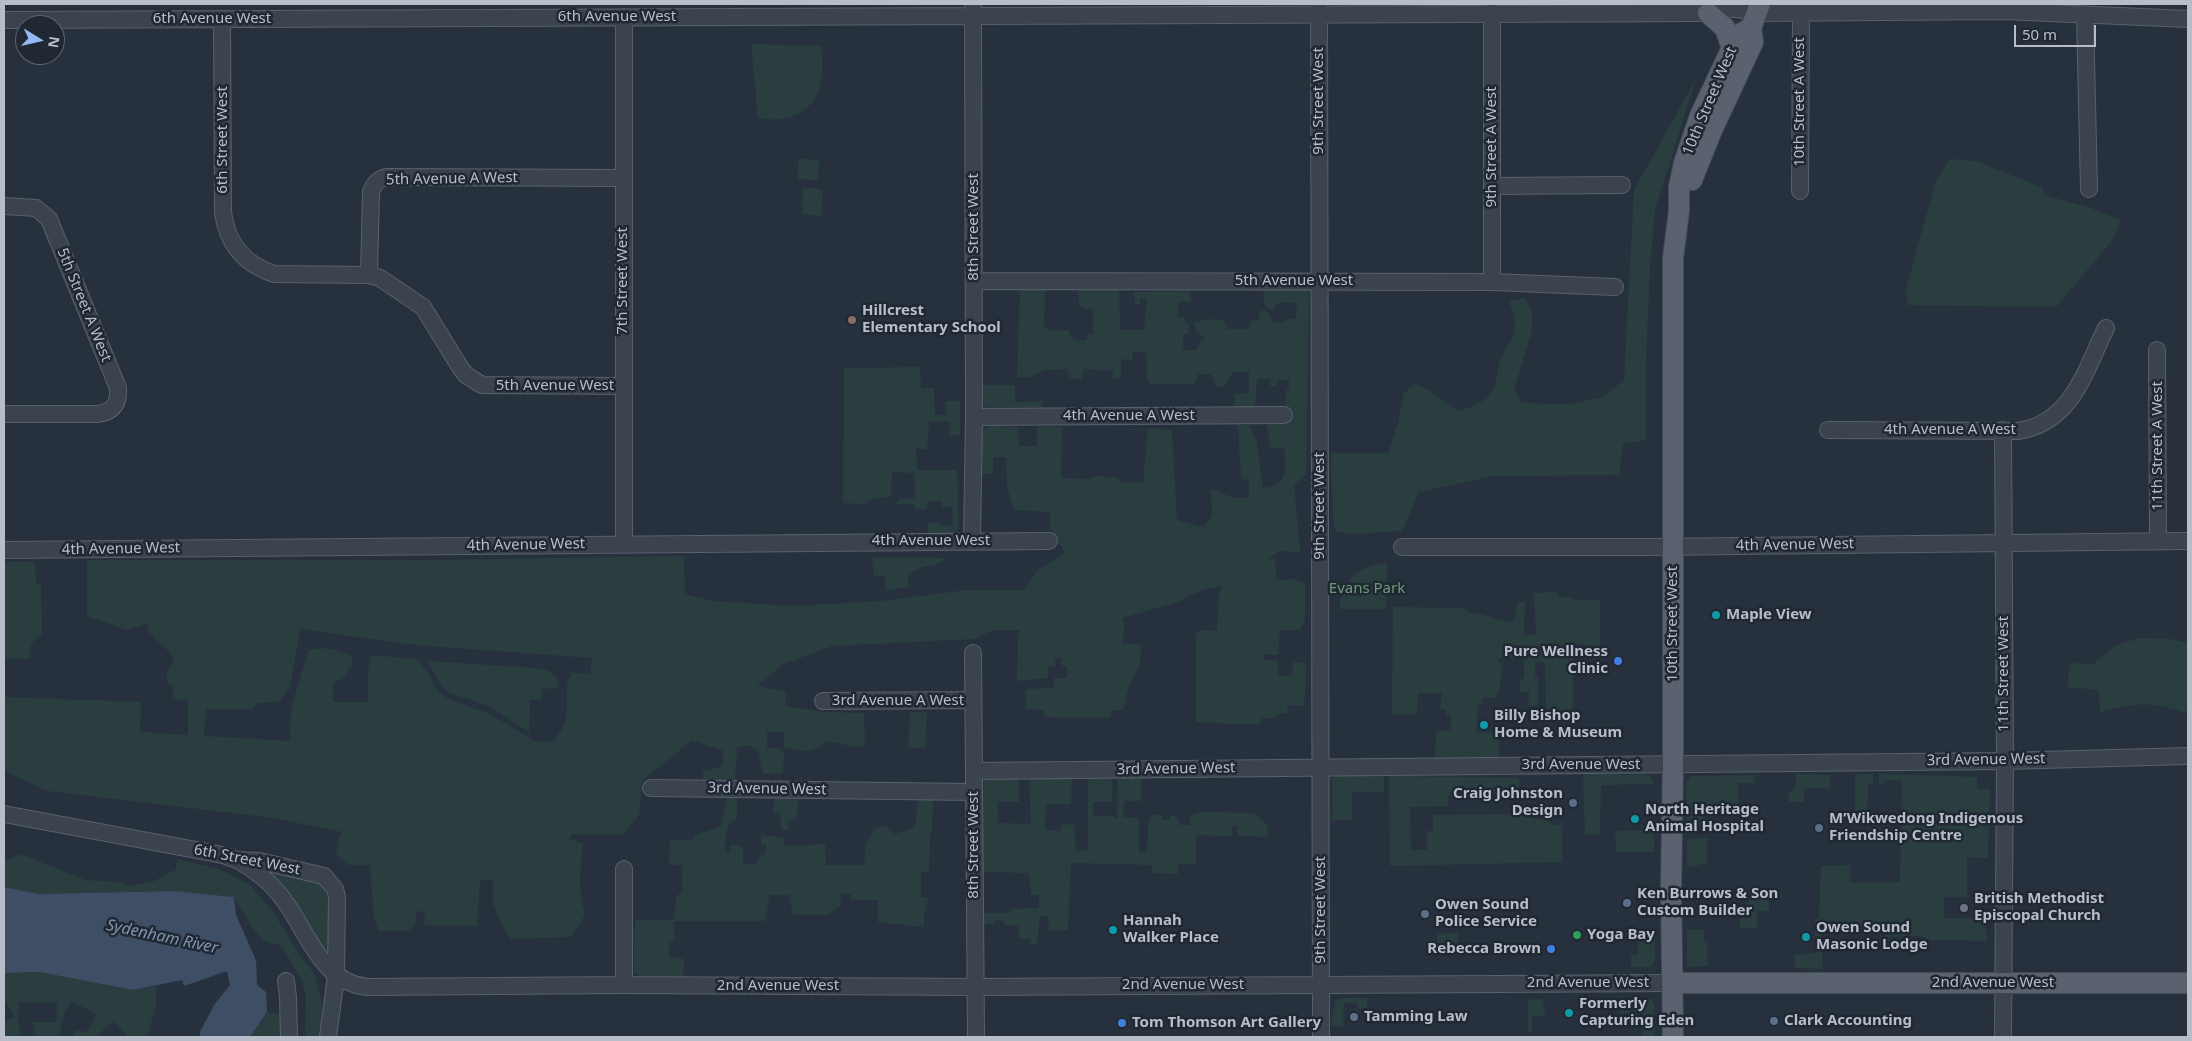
<!DOCTYPE html>
<html>
<head>
<meta charset="utf-8">
<style>
  body { margin:0 }
  #map { position:relative; width:2192px; height:1041px; overflow:hidden; background:#27313e; font-family:"Noto Sans",sans-serif }
  canvas { display:block }
  .frame { position:absolute; inset:0; border:5px solid #b7bec9; pointer-events:none }
  .north { position:absolute; left:15px; top:15px; width:50px; height:50px; box-sizing:border-box; background:#202833; border:1px solid #5c646f; border-radius:50%; rotate:99deg; font-size:14px; font-weight:700; line-height:20px; text-align:center; color:#b7bec9 }
  .north::after { content:''; display:block; margin:auto; width:18px; height:22px; background:#94b8f1; clip-path:polygon(50% 0,100% 100%,50% 72%,0 100%) }
  .scale { position:absolute; left:2014px; top:25px; width:82px; height:22px; box-sizing:border-box; border:2px solid #b7bec9; border-top:0; padding-left:6px; font-size:15px; line-height:18px; white-space:nowrap; color:#b7bec9; -webkit-text-stroke:4px #202833; paint-order:stroke }
</style>
</head>
<body>
<div id="map">
<canvas width="2192" height="1041"></canvas>
<div class="frame"></div>
<div class="north">N</div>
<div class="scale">50 m</div>
</div>
<script>
const c = document.querySelector('canvas').getContext('2d');
c.lineJoin = 'round';
function fillPath(path, color) { c.fillStyle = color; c.fill(path, 'evenodd'); }
function trace(path, color, width, dash) { c.strokeStyle = color; c.lineWidth = width; c.lineCap = dash ? 'butt' : 'round'; c.setLineDash(dash || []); c.stroke(path); }
function write(font, color, halo, rows, align = 'center') {
  c.font = font + ' "Noto Sans",sans-serif'; c.lineWidth = 5; c.setLineDash([]); c.textBaseline = 'middle'; c.strokeStyle = halo; c.fillStyle = color; for (const [text, x, y, turn = 0] of rows) {
    c.save(); c.translate(x, y); c.rotate((+turn || 0) * Math.PI / 180); c.textAlign = isNaN(turn) ? turn : align; if (halo) c.strokeText(text, 0, 0); c.fillText(text, 0, 0); c.restore();
  }
}
fillPath(new Path2D(`
  M751 44 821 46C828 93 810 127 758 118Z
  M1696 79 1655 210 1650 265 1646 361V440L1623 444 1619 475 1494 476 1419 492 1402 531 1350 534 1336 531 1333 518 1331 453H1388L1398 423 1404 393 1415 384C1431 389 1444 402 1458 411 1473 407 1490 401 1495 385 1498 377 1497 367 1501 359 1515 332 1520 333 1509 301L1525 298 1532 310V331L1514 389 1522 403 1569 404 1603 397 1624 380 1634 190Z
  M799 159 819 160 818 180 797 179Z
  M1950 159 1976 161 2043 188 2044 195 2079 205 2082 204 2120 220 2115 237 2056 307 1908 305 1906 289 1936 181Z
  M803 188 823 189 821 216 802 214Z
  M1078 289H1119L1120 330H1144L1147 299 1140 298V304H1135L1134 292 1190 291 1191 302H1178V317H1185V323H1189L1188 334H1183V350H1197L1199 342 1204 341V336L1197 334 1194 323 1206 319 1224 320 1227 329H1249L1250 321 1259 319 1260 310 1268 312 1272 322 1283 323 1287 319H1296L1297 303 1280 302 1279 304H1275V311C1263 306 1263 302 1264 290H1306L1309 292 1306 475 1294 484 1300 552 1279 551 1267 561 1275 558 1277 580 1294 579 1305 583V618L1300 630H1280L1278 655 1265 654 1264 660 1278 661V675L1292 676 1293 661 1306 664 1305 698 1303 706 1288 705 1287 713H1283L1273 718H1262L1260 725 1196 722V634L1202 630 1217 631 1219 593 1222 586 1204 589 1178 602 1122 618 1124 622 1123 644 1141 645 1140 664 1128 689 1123 710H1111L1110 718 1049 717 1044 716V710L1026 709V689L1054 688V678H1067V666H1062V658H1055V666H1048V678L1017 681 1018 635 1021 630H994L974 639 832 646 783 664 757 686 786 692 785 706 826 712 864 713 865 745 856 747 827 741C812 755 803 751 784 748V732H767V748H778L784 754 783 773 763 774 758 750 750 745 737 748 735 780 703 781V771L723 766V751L692 740 642 781 639 815 623 835 572 834 569 839 583 844C580 869 578 891 585 915L571 937C550 937 531 939 511 939L502 926 493 903V880H480L477 926 424 925 425 912 417 911 415 925 408 931H379L374 918 370 865H348L336 853 339 839 342 832 274 818 48 791 4 771V697L141 702 140 732 188 735V700L173 699V685L168 684 166 673 174 660C168 645 150 640 147 626L153 622 127 630 87 616V560H436L684 556 685 594 711 601 793 606 881 601 967 590H1024L1038 570 1065 553 1050 528V512L1014 510 1007 487 1006 457H993V474H982V433L984 429 989 426 1018 427 1019 446H1037V427H1062L1061 478 1088 479 1095 476 1117 478 1122 482 1143 483 1148 428 1172 430 1177 520 1203 527 1212 516 1211 489 1234 498H1249V480L1241 479 1238 425H1250L1257 442 1263 488C1289 485 1286 469 1284 447L1270 449 1267 424H1285L1286 390H1289V380H1277V386H1270V379H1257L1255 407H1235L1234 394 1249 393V372H1233L1224 387H1216L1211 374H1198L1195 384H1150L1147 378V353L1133 352 1132 360 1121 359V378H1113V371L1084 369 1082 379H1069L1068 369 1044 370 1030 377H1017L1020 290H1045L1044 325 1049 331 1069 330 1070 335 1076 340H1087V335L1093 334V309H1083L1079 305ZM300 629 415 645 592 658 590 674 572 673C558 694 579 715 552 742L528 741 533 739 485 712 448 699 439 693 428 673 420 663 414 659 371 655 368 670V702H333V683L345 677 349 668 352 666V657C343 650 319 645 308 651L291 710 290 741 204 736 206 709H253L257 703 278 702 290 688Z
  M920 367 921 388H934L935 415H946V401H960V435L949 436 950 422 929 421 927 449H916L917 470H957L959 528 955 533 928 534V523H939V526L953 525 952 507H942V501H927V509H915V504H896L899 499 915 498V473L892 472 891 497 874 498 864 504 843 503 844 368Z
  M982 385H1015V402H1035L1042 400 1043 407H984Z
  M872 557 947 558C934 569 919 563 908 576L909 587 885 591V576H874Z
  M4 562H33L35 567 37 585 41 584 42 634C31 641 30 646 29 659L4 658Z
  M1387 562 1386 609H1339C1343 578 1358 567 1387 562Z
  M1557 592 1559 597H1569L1575 600H1600V657L1587 658 1586 644 1573 645V708L1566 714 1546 713 1545 662H1535V677H1538V705L1528 706 1529 692H1520V679H1524V658H1496L1502 665 1500 690 1495 698 1483 697 1482 704H1478L1476 732 1499 733V757H1435L1436 731H1451V715H1446V709H1440L1442 693H1418L1417 715 1392 714 1393 607 1464 608 1470 613C1485 613 1498 621 1513 622L1518 602H1525L1524 635H1536L1534 593Z
  M2140 638 2171 639 2188 643V708L2185 713C2148 701 2137 703 2100 712L2099 690 2067 687 2070 663 2093 664 2116 645Z
  M427 661 536 668 546 670 557 677 559 688 542 689 541 700H530L529 732 491 707 448 692 440 684Z
  M910 712H927L925 748H908Z
  M1583 774 1648 775 1651 776 1654 784 1601 785 1600 834 1585 835Z
  M1796 774 1830 775V789L1804 788V802H1789L1788 794 1796 786Z
  M1855 774H1873V784H1868L1867 824H1855Z
  M1879 774 1977 777V789H1990L1988 858 1967 857V897H1944V918L1984 919 1987 941 1930 940 1920 936 1887 937 1883 934H1875L1871 929C1856 930 1845 933 1831 934L1820 921 1823 969 1795 968V955L1815 953V920L1819 919 1821 866 1850 865 1851 883 1900 882 1902 781 1884 780V784H1879Z
  M1336 775H1384V792H1352V820L1332 821V779Z
  M1755 775V783H1738V815L1706 814V827L1687 828 1686 783 1691 776Z
  M1019 776V802H998V823L1031 824 1029 776 1072 777 1071 804H1046L1045 830 1061 831 1062 824 1074 825 1076 851 1088 850V776H1112V802H1093V816H1112L1117 819 1118 776H1141V801H1124L1123 817 1139 818V853L1147 852 1148 823 1151 815H1162V820H1170V816H1176L1180 825H1190V815L1200 812 1254 813 1267 825 1268 837 1238 836V826H1232V836L1196 835V864H1178V874L1152 873V865L1071 863 1068 930 1049 931 1048 915 1040 916 1037 944H1030V938L1019 939V925H1004V921L995 920V924H984V913H1011V909L1039 908V895H1031L1029 873 983 872 984 781 986 778Z
  M1389 776 1519 778 1520 785 1515 794 1448 795V806L1410 807 1411 850H1427V831H1433V815L1533 814V819H1550L1551 825H1562V862L1390 866Z
  M775 796 799 799 796 820H789L788 830H781L780 813 773 814Z
  M918 796H933L932 830 930 833 929 871 921 872V897L928 898 924 916V927L878 922V900H851V894H841L840 906 828 915H793L789 895H770L765 921H674V941H669V957L684 959 683 977 641 976 634 972 635 920H674L676 896 682 893V865H669L670 840H693L695 835 720 827 727 797H737V818L730 822 726 833 725 852 730 853V845H739L743 849V864H757L760 855H765L766 845H761V835L783 838 784 846 825 844 826 865H864L866 845 874 829 885 826 895 834 912 829 916 823Z
  M1655 830 1654 852H1616L1615 831Z
  M1707 837V863L1687 868V840Z
  M21 854 85 880 118 882 128 886 155 881 164 875 176 870 177 859 215 868 230 874 250 885 272 910 297 951 315 975 322 1002 321 1037H305L306 997 303 983 282 946 263 941 250 924 234 897 175 891 39 894 4 887V859L9 860Z
  M273 870 319 882C335 894 329 938 329 957L272 876Z
  M1749 890H1769V911H1757V928H1740V909L1749 908Z
  M1687 930H1704V942L1707 943 1708 966 1687 967Z
  M1458 933 1459 949 1438 950 1437 934Z
  M1641 933H1655V960L1651 967H1631V955H1638V939L1641 938Z
  M39 972 133 990 156 986V1005L147 1037H123L126 1034 113 1021 96 1037H73L75 1030 87 1032 96 1014 71 1001 64 1014 59 1037H36L32 1022H56L57 1003 19 1002 18 1021 21 1037H4V1022L14 1017 6 1002H4V973Z
  M1344 998H1367V1008L1357 1009V1003H1344L1343 1026H1331L1335 1001Z
  M1650 998 1654 1002 1655 1037H1643V1014L1621 1013 1619 1011 1635 1010H1609V999Z
  M1543 999 1545 1016H1532V1032H1528V1000Z
  M267 1012 285 1016 284 1037H250Z`), '#2a3e40');
fillPath(new Path2D(`
  M4 887 39 894 175 891 234 897 236 915 256 960 257 985 266 992 267 1012 250 1037H200V1032L214 1005 230 985 227 971 184 986 182 980 133 990 39 972 4 973Z`), '#3e4e65');
const minor = new Path2D(`
  M1319 4 1321 1037
  M2085 15 2089 189
  M222 19 223 212C227 244 244 264 274 274L369 275 380 278 423 307 460 367 466 375 482 385 623 386
  M4 20 1708 13C1725 6 1740 9 1758 13L2004 11 2188 19
  M1493 186 1622 185
  M1800 191 1801 13
  M4 206 36 208 49 219 118 388C119 404 113 412 97 414H4
  M369 275 371 192C374 184 377 180 386 177L624 178
  M974 281 1492 282 1615 287
  M1492 282V12
  M2157 350 2158 541
  M974 417 1284 415
  M1828 430 2018 431C2072 423 2085 371 2106 328
  M2003 430 2005 761 2003 1037
  M972 540 974 417 973 5
  M624 544V17
  M1402 547H1649L2188 541
  M4 550 1049 541
  M973 653 976 1037
  M823 701 973 700
  M974 771 2005 761 2188 756
  M651 788 974 792
  M4 814 223 855 237 860 259 861 324 876 335 889 337 897 336 976 328 1037
  M237 860C255 870 271 882 283 899 308 931 320 982 367 987L624 985 975 987 1672 983
  M286 981 288 997 289 1037
  M624 985V869`);
const major = new Path2D(`
  M1708 13 1725 28 1732 48
  M1692 180 1712 130 1753 42 1751 28 1760 4
  M1672 983H2188
  M1673 1037 1671 888 1673 764V258L1679 211V187L1684 163 1700 116 1738 35 1751 28`);
trace(minor, '#59616c', 18);
trace(major, '#444c57', 22);
trace(minor, '#3b434e', 16);
trace(major, '#59626e', 20);
for (const [x, y, r, color] of [
  [852,320,5,"#8d6e63"],
  [1716,615,5,"#0f9aa8"],
  [1618,661,5,"#3f7fe0"],
  [1484,725,5,"#0f9aa8"],
  [1573,803,5,"#5c6f8a"],
  [1635,819,5,"#0f9aa8"],
  [1819,828,5,"#5c6f8a"],
  [1627,903,5,"#5c6f8a"],
  [1964,908,5,"#6b7280"],
  [1425,914,5,"#5c6f8a"],
  [1113,930,5,"#0f9aa8"],
  [1577,935,5,"#2e9e5b"],
  [1806,937,5,"#0f9aa8"],
  [1551,949,5,"#3f7fe0"],
  [1569,1013,5,"#0f9aa8"],
  [1354,1017,5,"#5c6f8a"],
  [1774,1021,5,"#5c6f8a"],
  [1122,1023,5,"#3f7fe0"]
]) { const dot = new Path2D(); dot.arc(x, y, r, 0, 2 * Math.PI); c.fillStyle = color; c.fill(dot); trace(dot, '#202833', 2); }
write('15px', '#b7bec9', '#202833', [
  ["6th Avenue West",617,17],
  ["6th Avenue West",212,19],
  ["9th Street West",1319,101,-90],
  ["10th Street West",1710,101,-67],
  ["10th Street A West",1800,102,-90],
  ["6th Street West",223,140,-90],
  ["9th Street A West",1492,147,-90],
  ["5th Avenue A West",452,179,-1],
  ["8th Street West",974,227,-90],
  ["7th Street West",623,281,-90],
  ["5th Avenue West",1294,281],
  ["5th Street A West",84,305,68],
  ["5th Avenue West",555,386],
  ["4th Avenue A West",1129,416],
  ["4th Avenue A West",1950,430],
  ["11th Street A West",2158,446,-90],
  ["9th Street West",1320,506,-90],
  ["4th Avenue West",931,541],
  ["4th Avenue West",526,545,-1],
  ["4th Avenue West",1795,545,-1],
  ["4th Avenue West",121,549,-1],
  ["10th Street West",1673,624,-90],
  ["11th Street West",2004,674,-90],
  ["3rd Avenue A West",898,701],
  ["3rd Avenue West",1986,760,-1],
  ["3rd Avenue West",1581,765],
  ["3rd Avenue West",1176,769,-1],
  ["3rd Avenue West",767,789,1],
  ["8th Street West",974,845,-90],
  ["6th Street West",247,860,11],
  ["9th Street West",1321,910,-90],
  ["2nd Avenue West",1588,983],
  ["2nd Avenue West",1993,983],
  ["2nd Avenue West",1183,985],
  ["2nd Avenue West",778,986]
]);
write('bold 15px', '#b7bec9', '#202833', [
  ["Hillcrest",862,311],
  ["Elementary School",862,328],
  ["Maple View",1726,615],
  ["Pure Wellness",1608,652,"right"],
  ["Clinic",1608,669,"right"],
  ["Billy Bishop",1494,716],
  ["Home & Museum",1494,733],
  ["Craig Johnston",1563,794,"right"],
  ["Design",1563,811,"right"],
  ["North Heritage",1645,810],
  ["Animal Hospital",1645,827],
  ["M’Wikwedong Indigenous",1829,819],
  ["Friendship Centre",1829,836],
  ["Ken Burrows & Son",1637,894],
  ["Custom Builder",1637,911],
  ["British Methodist",1974,899],
  ["Episcopal Church",1974,916],
  ["Owen Sound",1435,905],
  ["Police Service",1435,922],
  ["Hannah",1123,921],
  ["Walker Place",1123,938],
  ["Owen Sound",1816,928],
  ["Masonic Lodge",1816,945],
  ["Yoga Bay",1587,935],
  ["Rebecca Brown",1541,949,"right"],
  ["Formerly",1579,1004],
  ["Capturing Eden",1579,1021],
  ["Tamming Law",1364,1017],
  ["Clark Accounting",1784,1021],
  ["Tom Thomson Art Gallery",1132,1023]
], 'left');
write('15px', '#709879', '#202833', [
  ["Evans Park",1367,589]
]);
write('italic 16px', '#8194ae', '#202833', [
  ["Sydenham River",162,937,12]
]);
</script>
</body>
</html>
